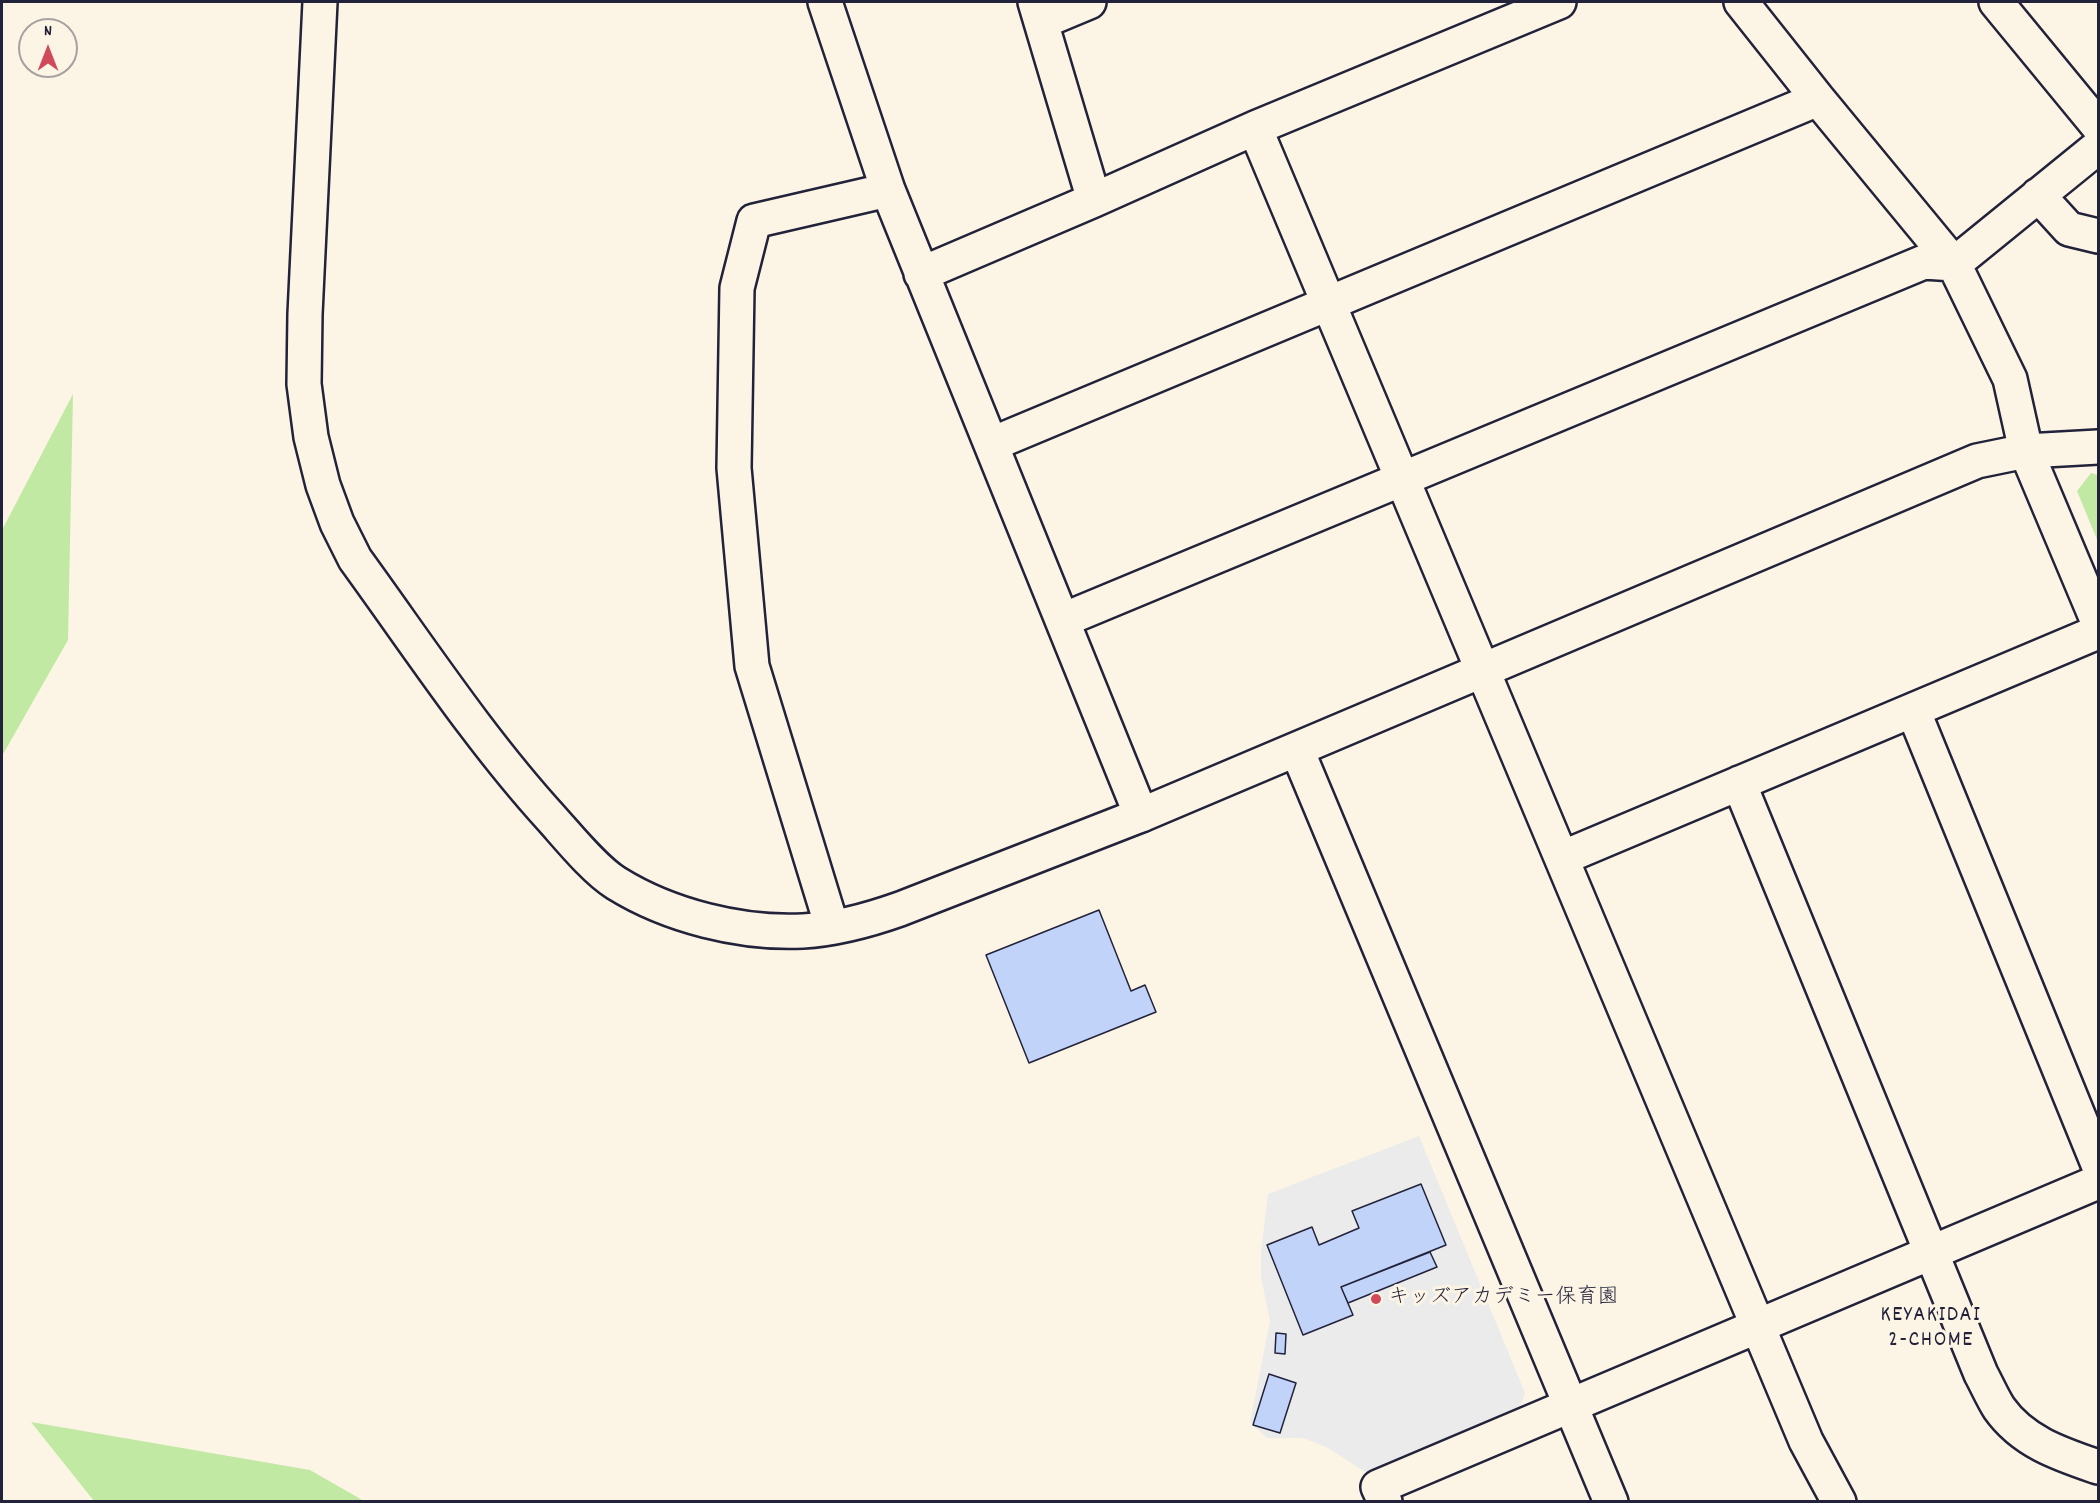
<!DOCTYPE html>
<html>
<head>
<meta charset="utf-8">
<style>
  body { margin:0 }
  #map { position:relative; width:2100px; height:1503px; overflow:hidden; background:#fcf5e5; font-family:Dekko,sans-serif }
  canvas { display:block }
  .frame { position:absolute; inset:0; border:3px solid #22223b; pointer-events:none }
  .north { position:absolute; left:18px; top:18px; width:60px; height:60px; box-sizing:border-box; background:#fcf5e5; border:2px solid #a5a1a1; border-radius:50%; rotate:0deg; font-size:16px; font-weight:700; line-height:24px; text-align:center; color:#22223b }
  .north::after { content:''; display:block; margin:auto; width:21px; height:27px; background:#d1495b; clip-path:polygon(50% 0,100% 100%,50% 72%,0 100%) }
</style>
</head>
<body>
<div id="map">
<canvas width="2100" height="1503"></canvas>
<div class="frame"></div>
<div class="north">N</div>
</div>
<script>
const c = document.querySelector('canvas').getContext('2d');
c.lineJoin = 'round';
function fillPath(path, color) { c.fillStyle = color; c.fill(path, 'evenodd'); }
function trace(path, color, width, dash) { c.strokeStyle = color; c.lineWidth = width; c.lineCap = dash ? 'butt' : 'round'; c.setLineDash(dash || []); c.stroke(path); }
function write(font, color, halo, rows, align = 'center') {
  c.font = font + ' Dekko,"Klee One",sans-serif'; c.lineWidth = 6; c.setLineDash([]); c.textBaseline = 'middle'; c.strokeStyle = halo; c.fillStyle = color; for (const [text, x, y, turn = 0] of rows) {
    c.save(); c.translate(x, y); c.rotate((+turn || 0) * Math.PI / 180); c.textAlign = isNaN(turn) ? turn : align; if (halo) c.strokeText(text, 0, 0); c.fillText(text, 0, 0); c.restore();
  }
}
fillPath(new Path2D(`
  M1419 1136 1525 1393 1518 1413 1367 1473 1326 1447 1303 1438H1267L1250 1422 1270 1321 1261 1277V1252L1268 1194Z`), '#ebebeb');
fillPath(new Path2D(`
  M73 394 68 640 2 756V530Z
  M2091 473 2098 475V542L2077 491Z
  M31 1422 310 1470 364 1501H94Z`), '#c2e9a4');
const building = new Path2D(`
  M1099 910 1131 991 1145 985 1156 1012 1029 1063 986 955Z
  M1421 1184 1446 1245 1341 1287 1353 1315 1303 1335 1267 1245 1312 1227 1319 1245 1359 1228 1352 1211Z
  M1430 1252 1437 1267 1348 1303 1341 1287Z
  M1276 1333 1286 1334 1285 1354 1275 1353Z
  M1269 1374 1296 1383 1280 1433 1253 1425Z`);
fillPath(building, '#c2d3f9');
trace(building, '#22223b', 1.5);
const street = new Path2D(`
  M825 2 888 190 1141 815
  M1035 2 1094 200
  M1741 2 1818 99 1954 264 2010 379 2026 451 2098 447
  M1996 2 2098 126
  M1041 22 1089 2
  M1255 128 1806 1441 1839 1502
  M2038 195 2069 229 2098 236
  M921 274 1094 200 1255 128 1559 2
  M992 444 1818 99
  M1063 620 1924 262 1954 264 2098 147
  M1913 710 2098 1164
  M1739 783 1981 1374C1987 1385 1992 1397 1999 1408 2023 1442 2060 1454 2098 1467
  M1562 858 2098 632
  M832 927 752 666 734 468 737 288 754 221 888 190
  M1385 1502 1378 1487 2098 1182`);
const secondary = new Path2D(`
  M320 2 305 314 304 384 311 437 323 485 337 523 355 559C419 647 479 739 552 819 569 838 595 870 616 883 669 916 741 934 803 931 837 929 869 920 900 909L1141 815 1977 461 2026 451 2098 622
  M1297 750 1611 1502`);
trace(street, '#22223b', 38);
trace(secondary, '#22223b', 38);
trace(street, '#fcf5e5', 33);
trace(secondary, '#fcf5e5', 33);
for (const [x, y, r, color] of [
  [1376,1299,6,"#d1495b"]
]) { const dot = new Path2D(); dot.arc(x, y, r, 0, 2 * Math.PI); c.fillStyle = color; c.fill(dot); trace(dot, '#fcf5e5', 2); }
write('21px', '#22223b', '#fcf5e5', [
  ["キッズアカデミー保育園",1388,1299]
], 'left');
c.letterSpacing = '1.5px';
write('22px', '#22223b', '#fcf5e5', [
  ["KEYAKIDAI",1931,1317],
  ["2-CHOME",1931,1342]
]);
c.letterSpacing = '0px';
</script>
</body>
</html>
